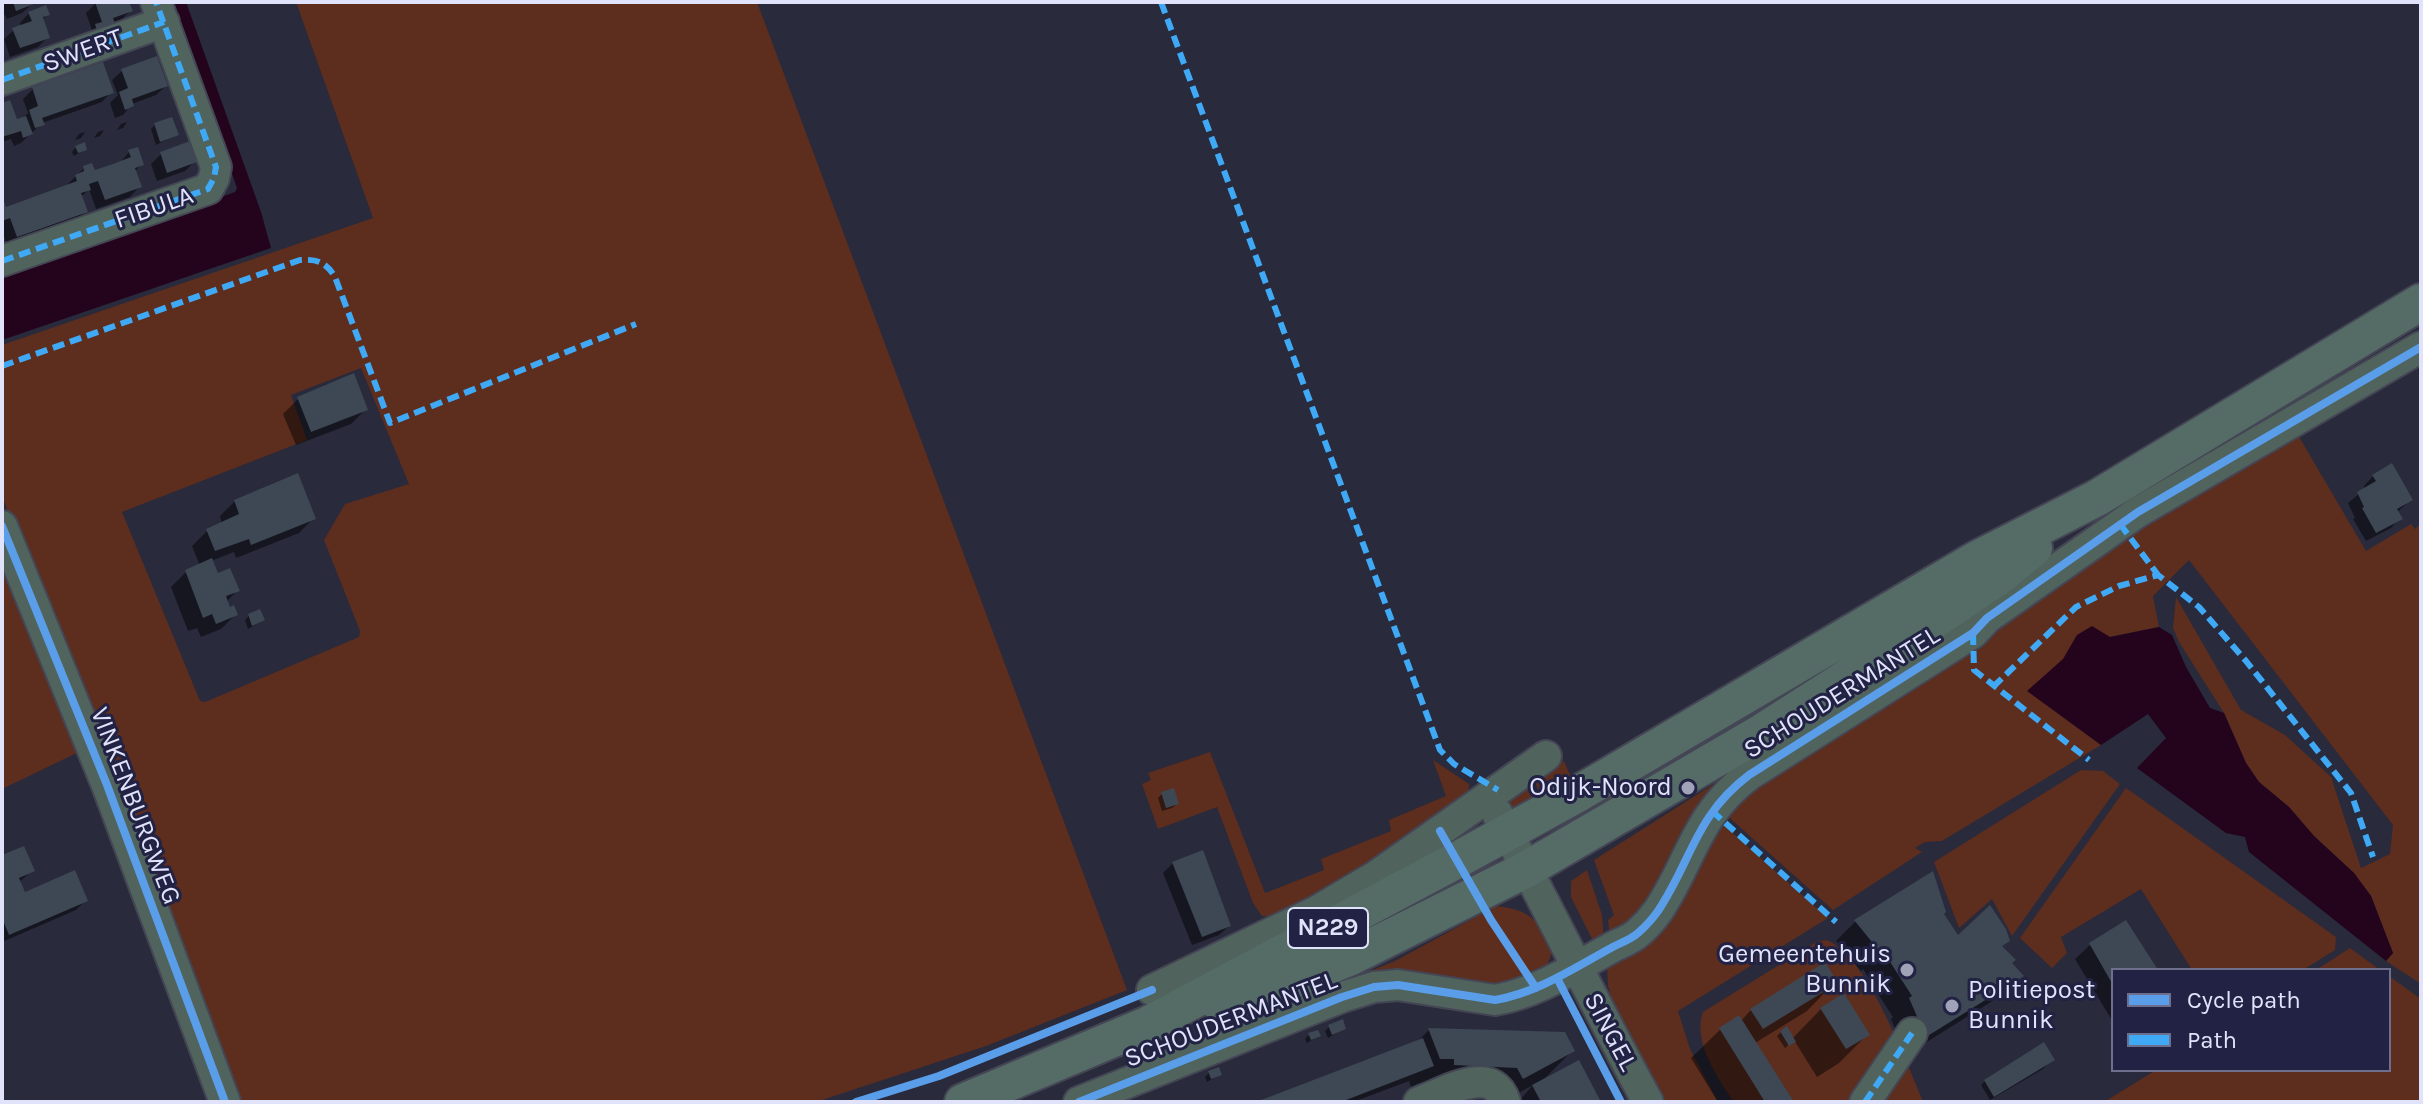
<!DOCTYPE html>
<html>
<head>
<meta charset="utf-8">
<style>
  body { margin:0 }
  #map { position:relative; width:2423px; height:1104px; overflow:hidden; background:#292a3c; font-family:Karla,sans-serif }
  canvas { display:block }
  .frame { position:absolute; inset:0; border:4px solid #e0e3fa; pointer-events:none }
  .legend { position:absolute; left:2111px; top:968px; width:280px; height:104px; box-sizing:border-box; background:#212244; border:2px solid #6d6f8d; margin:0; padding:10px 14px; list-style:none; font-size:24px; color:#e0e3fa }
  .legend li { display:flex; align-items:center; gap:16px; height:40px }
  .legend b { width:40px; border:2px solid #6d6f8d }
</style>
</head>
<body>
<div id="map">
<canvas width="2423" height="1104"></canvas>
<div class="frame"></div>
<ul class="legend">
<li><b style="height:10px;background:#5a9eea"></b>Cycle path</li>
<li><b style="height:10px;background:#3fa9f5"></b>Path</li>
</ul>
</div>
<script>
const c = document.querySelector('canvas').getContext('2d');
c.lineJoin = 'round';
function fillPath(path, color) { c.fillStyle = color; c.fill(path, 'evenodd'); }
function trace(path, color, width, dash) { c.strokeStyle = color; c.lineWidth = width; c.lineCap = dash ? 'butt' : 'round'; c.setLineDash(dash || []); c.stroke(path); }
function write(font, color, halo, rows, align = 'center') {
  c.font = font + ' Karla,sans-serif'; c.lineWidth = 6; c.setLineDash([]); c.textBaseline = 'middle'; c.strokeStyle = halo; c.fillStyle = color; for (const [text, x, y, turn = 0] of rows) {
    c.save(); c.translate(x, y); c.rotate((+turn || 0) * Math.PI / 180); c.textAlign = isNaN(turn) ? turn : align; if (halo) c.strokeText(text, 0, 0); c.fillText(text, 0, 0); c.restore();
  }
}
fillPath(new Path2D(`
  M296 2H757L1127 990 986 1046 816 1102H236L2 496V345L373 218ZM361 368 409 484 345 504 324 540 360 631 359 637 205 702 200 701 122 512 307 440 291 395Z
  M2295 430 2366 551 2411 524 2415 529 2421 523V984L2386 961 2393 953 2371 896 2354 873 2314 836 2289 807 2259 782 2246 763 2224 713 2179 642 2173 628 2176 597 2241 710 2285 735 2331 777 2361 868 2390 854 2393 825 2189 560 2153 596 2159 627 2110 637 2077 635 2064 659 2028 691 2101 745 1942 841 1925 842 1915 848 1922 852 1833 910 1724 813 1751 786 2155 515Z
  M2 550 81 751 2 789Z
  M1210 752 1265 893 1324 870 1321 859 1391 831 1389 820 1446 796 1433 760 1469 784 1468 797 1402 845 1276 917 1262 916 1253 903 1217 807 1158 829 1142 784 1151 780 1148 773Z
  M1564 761 1572 780 1516 813 1508 808V798L1525 781 1534 798 1540 793 1533 778Z
  M2081 770 2103 771 2120 784 2012 936 1992 899 1959 928 1934 862Z
  M1729 778 1639 920 1610 938 1608 920 1614 915 1594 860 1720 780Z
  M2126 788 2336 937 2335 950 2303 970H2192L2141 889 2061 937 2067 953 2052 968 2020 938Z
  M1718 820 1828 918 1678 1011 1690 1049 1718 1102H1666L1613 1004 1608 986 1607 963Z
  M1587 870 1602 915 1604 940 1592 939 1571 897V881Z
  M1496 906C1532 910 1538 920 1552 952L1547 966 1521 976 1520 986 1328 988 1395 961Z
  M1827 940C1857 953 1885 1012 1897 1041L1854 1102H1734C1718 1079 1692 1041 1703 1012L1816 942Z
  M2350 948 2380 970H2316Z
  M2389 976 2421 999V1102H2104L2156 1070H2389Z
  M1906 1060 1923 1102H1875Z`), '#5d2d1e');
fillPath(new Path2D(`
  M172 2H186L261 212 271 248 2 340V276L235 192 237 188Z
  M2092 626 2110 637 2159 627 2172 635 2186 667 2210 708 2224 713 2246 763 2259 782 2289 807 2314 836 2354 873 2371 896 2393 953 2386 961 2249 852 2245 837 2226 833 2137 768 2166 738 2148 714 2101 745 2027 691 2063 659 2077 635Z`), '#23041c');
fillPath(new Path2D(`
  M2 2H32V4L22 13 7 19 2 10Z
  M127 2 130 11 121 20 86 36 92 30 86 13 96 3Z
  M29 13 48 14 42 20 48 37 38 47 10 57 4 39 14 30 21 27 20 23Z
  M102 65 111 92 102 102 42 123 21 143 14 146 11 139 2 142V105L16 122 22 119 28 113 23 99 33 89Z
  M122 71 166 86 156 95 132 104 123 115 115 118 110 103 118 95 112 80Z
  M127 122 123 128 117 130 121 124Z
  M155 125 176 135 156 145 151 129Z
  M104 130 100 136 94 138 98 132Z
  M85 132 81 138 75 140 79 134Z
  M76 147 85 149 74 156 72 152Z
  M129 152 142 164 134 172 139 187 130 197 96 209 89 189 81 197 86 211 76 221 7 245 2 231V202L5 209 66 186 84 168 93 172 120 163Z
  M161 154 195 161 185 171 157 181 151 164Z
  M298 399 366 409 351 424 296 445 283 414Z
  M2373 476 2411 500 2397 512 2400 518 2391 528 2366 541 2353 519 2355 518 2348 503 2365 489 2364 486Z
  M235 501 314 518 299 533 236 558 234 552 211 561 217 576 237 591 226 602 236 614 221 629 201 637 197 628 188 631 171 587 186 572 200 566 192 546 207 531 222 524 220 516Z
  M249 616 263 620 248 629 245 620Z
  M1162 794 1177 804 1172 808 1162 811 1158 798Z
  M2 857 32 871 19 882 24 894 86 900 76 910 2 942Z
  M1173 863 1229 926 1219 935 1192 945 1163 873Z
  M1932 874 1942 914 1957 938 2000 948 2009 964 2021 976 2002 995 1906 1055 1891 1019 1893 1017 1880 997 1863 969 1861 971 1836 941 1855 922Z
  M2090 945 2155 970H2113V1022L2075 959Z
  M1835 982 1807 1011 1755 1043 1791 1102H1718L1691 1058 1720 1030 1739 1018 1741 1021 1751 1010Z
  M1821 1009 1868 1034 1839 1063 1817 1077 1794 1040 1785 1048 1777 1036 1781 1032 1792 1039Z
  M1330 1026 1344 1029 1328 1038 1325 1031Z
  M1429 1030 1572 1051 1543 1080 1599 1102H1518L1533 1085 1502 1102 1488 1096 1411 1087 1409 1081 1353 1102H1261L1415 1044Z
  M1309 1035 1318 1036 1307 1043 1305 1039Z
  M2052 1059 2043 1069 1990 1100 1981 1085 1985 1081Z
  M1209 1073 1220 1074 1207 1082 1205 1077Z`), '#0007');
fillPath(new Path2D(`
  M13 2H39L16 11Z
  M95 2H129L133 11 113 18 116 27 98 34 95 24 102 22Z
  M46 5 50 15 43 17 50 38 20 48 12 28 32 21 28 12Z
  M157 56 168 86 132 99 134 106 125 110 119 92 128 88 121 69Z
  M103 62 114 93 42 118 45 125 35 128 29 110 38 106 32 87Z
  M10 100 17 119 26 116 33 134 23 138 21 131 2 137V103Z
  M172 117 179 135 160 142 154 123Z
  M190 141 197 162 167 173 160 152Z
  M85 142 87 150 78 153 75 146Z
  M138 147 144 165 135 168 142 187 105 200 98 181 89 184 91 190 81 193 88 212 17 237 10 218 2 221V196L6 207 77 181 75 175 84 171 83 166 92 163 95 170 113 164 131 157 128 150Z
  M354 373 368 410 311 432 297 397Z
  M2392 463 2413 500 2397 509 2403 519 2376 533 2362 508 2364 507 2357 492 2376 481 2372 475Z
  M298 473 316 519 251 545 249 539 215 551 206 529 239 514 234 500Z
  M212 558 218 573 230 568 240 591 226 596 230 607 234 605 238 615 216 624 212 614 203 618 185 570Z
  M260 609 265 620 252 626 248 614Z
  M1174 788 1179 804 1166 808 1161 792Z
  M24 846 35 871 19 878 25 892 75 870 88 901 9 935 2 918V855Z
  M1203 850 1231 926 1202 937 1172 862Z
  M1933 871 1946 912 1944 914 1958 935 1990 905 2006 929 2010 941 2002 946 2016 960 2012 963 2024 976 1926 1037 1909 998 1912 996 1883 951 1881 953 1854 920Z
  M2126 920 2158 970H2113V985L2089 943Z
  M1825 962 1838 983 1763 1029 1750 1009Z
  M1844 993 1870 1035 1846 1049 1820 1008Z
  M1739 1015 1794 1102H1765L1719 1028Z
  M1343 1019 1346 1029 1332 1035 1328 1025Z
  M1787 1026 1796 1042 1789 1046 1780 1031Z
  M1428 1028 1565 1032 1575 1051 1523 1079 1517 1068 1454 1065V1059H1440Z
  M1318 1030 1321 1036 1311 1040 1308 1033Z
  M1423 1038 1434 1066 1341 1102H1256Z
  M2044 1042 2055 1060 1994 1097 1984 1080Z
  M1579 1060 1601 1102H1541L1532 1085Z
  M1219 1067 1222 1075 1211 1079 1208 1071Z`), '#3d4854');
const minor = new Path2D(`
  M2 80 164 22
  M2 261 208 189 214 178 216 167 156 2
  M2 526 107 785 225 1102
  M1497 813C1549 909 1596 1007 1648 1102
  M1152 990 1317 911 1376 876 1546 756
  M1079 1102 1342 997 1374 987 1398 985 1495 1000C1537 993 1574 968 1611 948 1620 943 1630 940 1638 933 1645 927 1653 918 1658 911 1692 860 1695 816 1749 775L1973 633 1987 618 2138 512 2421 347
  M1419 1102C1444 1093 1493 1062 1505 1102
  M1865 1102 1912 1033`);
const major = new Path2D(`
  M1219 1003 1289 982 1351 957 1527 869 1762 732 1898 645 2001 575 2034 548
  M963 1102 1149 1024 1457 860 1576 795 1977 559 2097 498 2421 302`);
trace(minor, '#444655', 34);
trace(major, '#444655', 40);
trace(minor, '#50635c', 30);
trace(major, '#556c66', 36);
trace(new Path2D(`
  M1161 2 1440 750 1454 764 1498 790
  M2 80 164 22
  M2 261 208 189 214 178 216 167 156 2
  M2 366 300 260C317 259 326 262 335 277L390 423 636 324
  M2120 524 2158 575
  M1973 633 1974 670 2089 760
  M1993 687 2076 607 2119 586 2158 575 2199 607 2246 661 2351 793 2373 857
  M1712 811 1836 922
  M1865 1102 1912 1033`), '#3fa9f5', 6, [12, 6]);
trace(new Path2D(`
  M2 526 107 785 225 1102
  M1440 831 1491 920 1536 988
  M1557 978 1621 1102
  M856 1102 939 1076 1152 990
  M1079 1102 1342 997 1374 987 1398 985 1495 1000C1537 993 1574 968 1611 948 1620 943 1630 940 1638 933 1645 927 1653 918 1658 911 1692 860 1695 816 1749 775L1973 633 1987 618 2138 512 2421 347`), '#5a9eea', 8);
for (const [x, y, r, color] of [
  [1688,788,8,"#a0a2b8"],
  [1907,970,8,"#a0a2b8"],
  [1952,1006,8,"#a0a2b8"]
]) { const dot = new Path2D(); dot.arc(x, y, r, 0, 2 * Math.PI); c.fillStyle = color; c.fill(dot); trace(dot, '#212244', 3); }
for (const [x, y, w] of [
  [1328,928,80]
]) { const box = new Path2D(); box.roundRect(x - w / 2, y - 20, w, 40, 6); c.fillStyle = '#212244'; c.fill(box); trace(box, '#e0e3fa', 2); }
write('bold 24px', '#e0e3fa', null, [
  ["N229",1328,928]
]);
write('26px', '#e0e3fa', '#212244', [
  ["SWERT",83,51,-20],
  ["FIBULA",154,208,-19],
  ["SCHOUDERMANTEL",1842,693,-32],
  ["VINKENBURGWEG",135,806,69],
  ["SCHOUDERMANTEL",1231,1020,-21],
  ["SINGEL",1610,1032,62]
]);
write('26px', '#e0e3fa', '#212244', [
  ["Odijk-Noord",1672,788],
  ["Gemeentehuis",1891,955],
  ["Bunnik",1891,985],
  ["Politiepost",1968,991,"left"],
  ["Bunnik",1968,1021,"left"]
], 'right');
</script>
</body>
</html>
